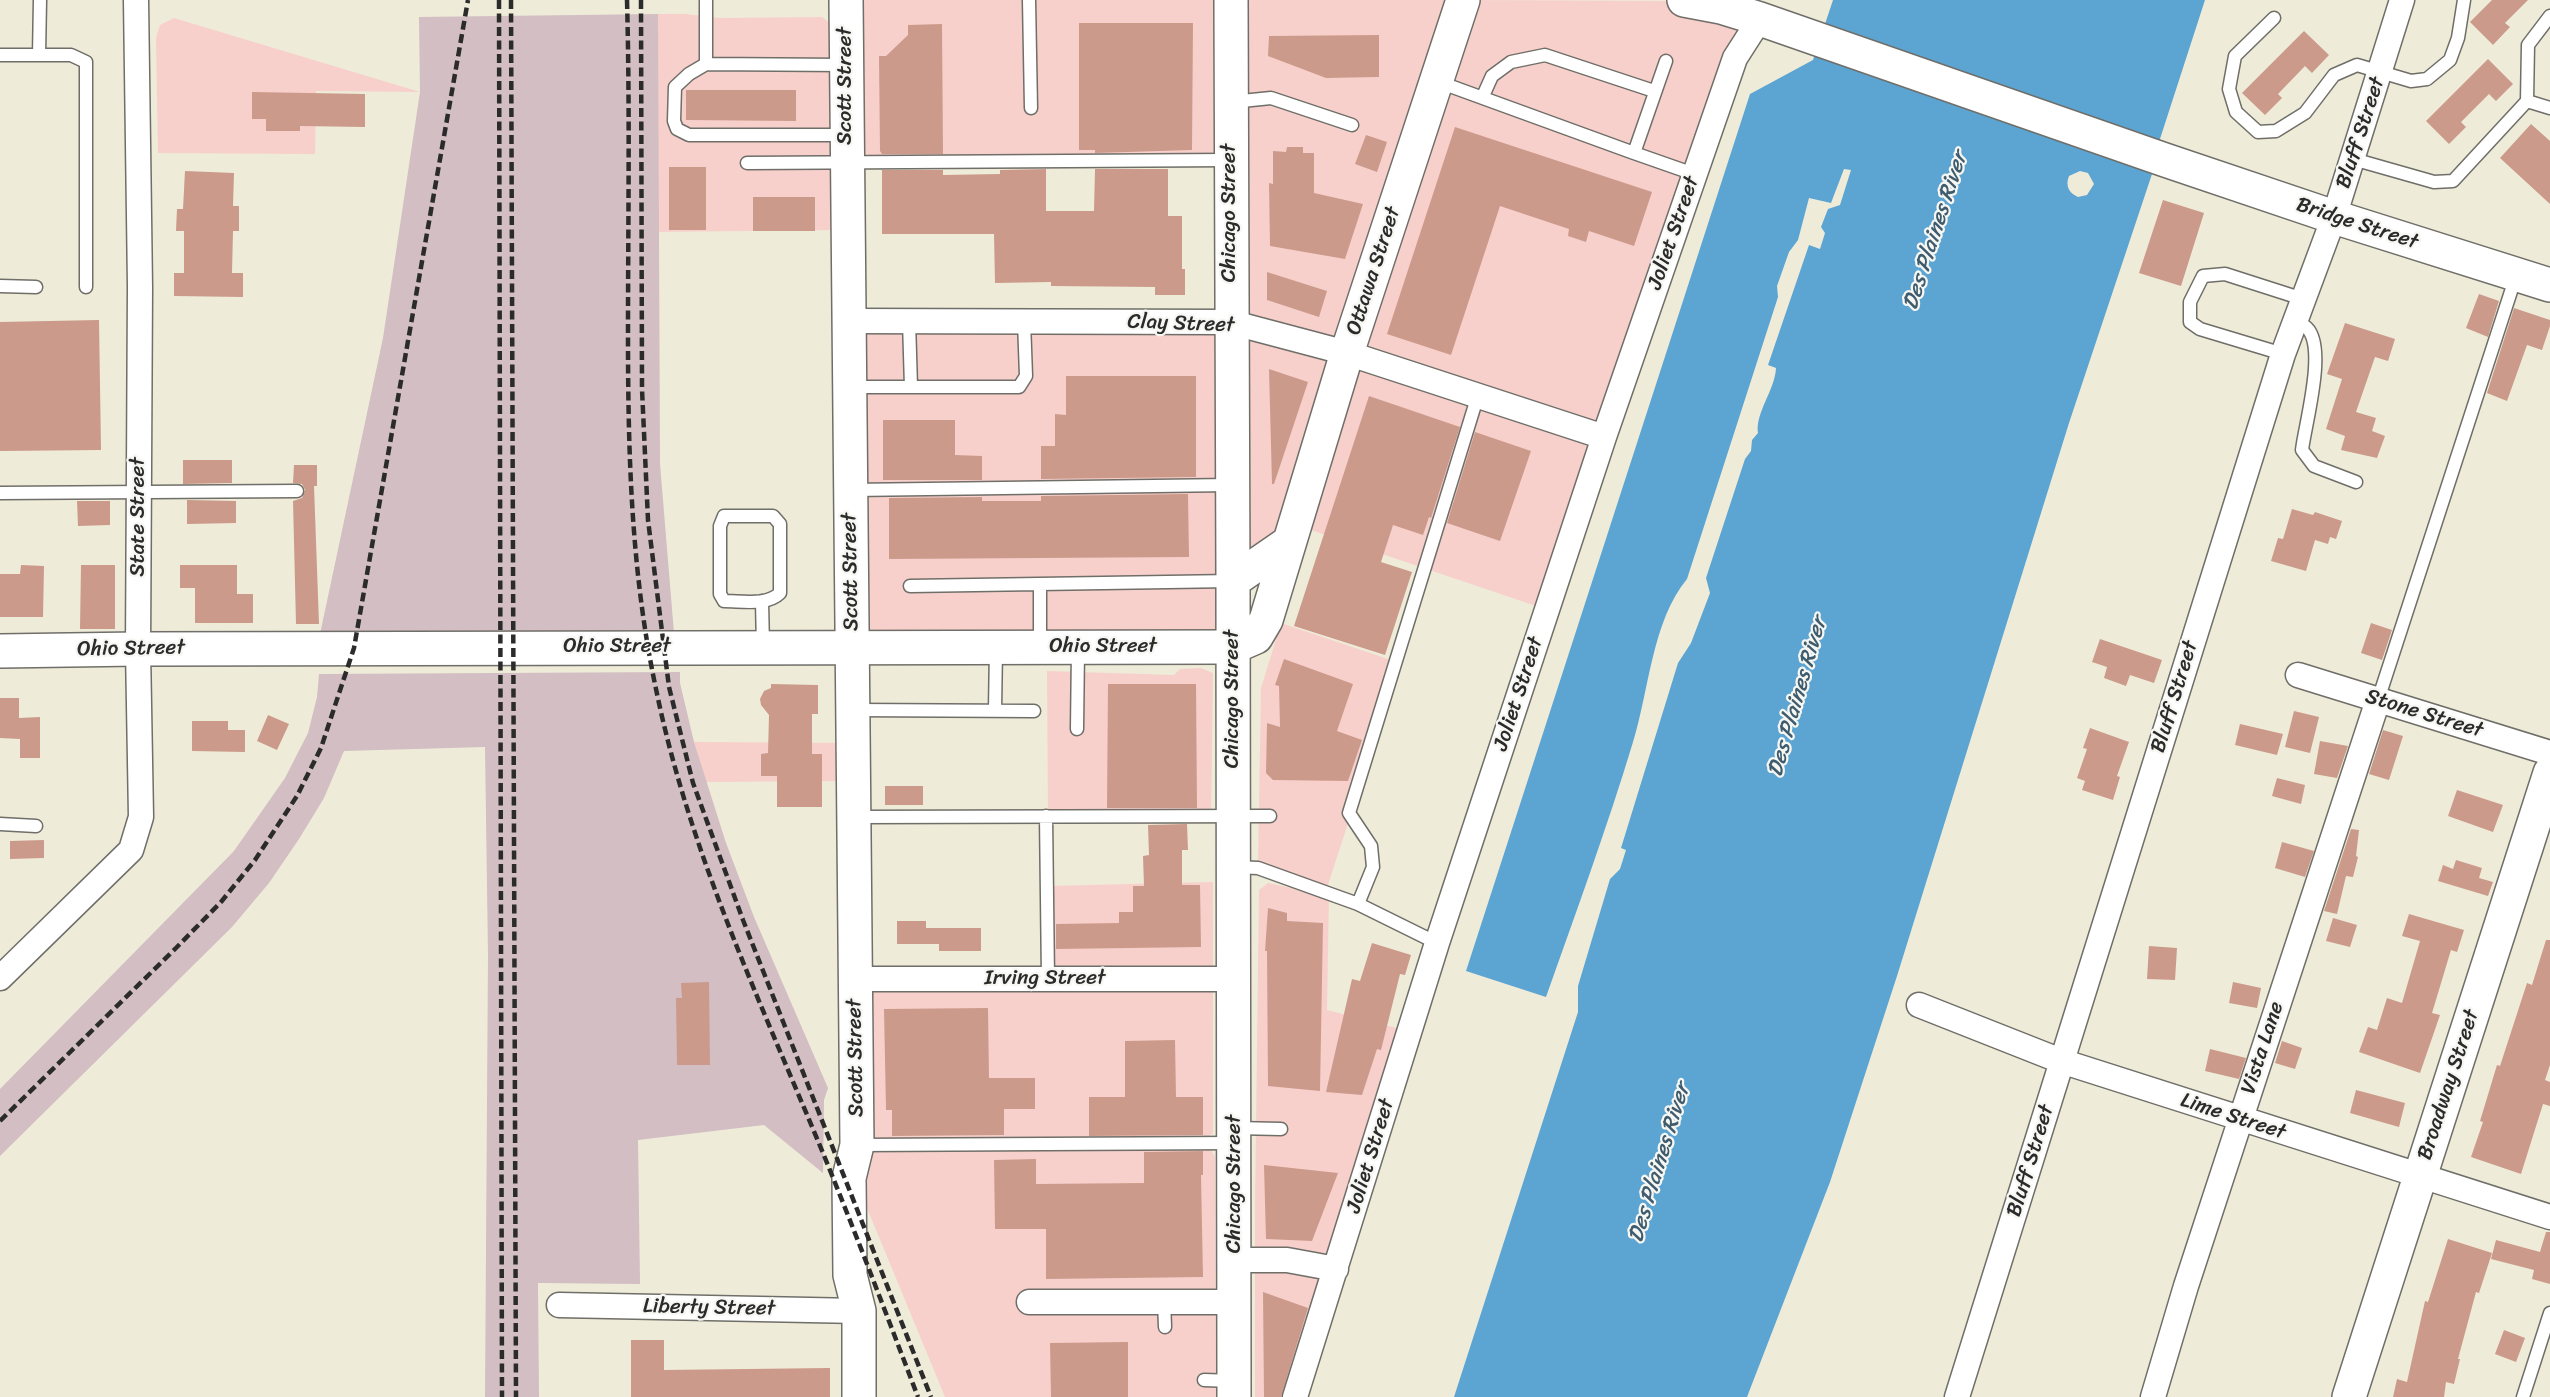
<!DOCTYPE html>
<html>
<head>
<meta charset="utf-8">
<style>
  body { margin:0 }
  canvas { display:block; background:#eeebd8 }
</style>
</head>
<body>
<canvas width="2550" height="1397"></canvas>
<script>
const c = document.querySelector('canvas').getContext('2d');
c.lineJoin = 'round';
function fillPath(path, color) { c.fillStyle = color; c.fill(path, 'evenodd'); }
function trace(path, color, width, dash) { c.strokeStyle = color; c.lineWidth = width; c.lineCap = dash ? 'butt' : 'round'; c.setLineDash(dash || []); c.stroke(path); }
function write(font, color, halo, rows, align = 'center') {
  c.font = font + ' Sriracha,sans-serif'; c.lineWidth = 4.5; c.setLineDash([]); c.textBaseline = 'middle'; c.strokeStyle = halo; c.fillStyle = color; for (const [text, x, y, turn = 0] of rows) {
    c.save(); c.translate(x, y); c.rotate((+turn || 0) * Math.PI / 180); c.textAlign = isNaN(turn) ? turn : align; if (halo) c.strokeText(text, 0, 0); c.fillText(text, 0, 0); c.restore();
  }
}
fillPath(new Path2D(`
  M846 0H1230V160L844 163Z
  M1232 0H1463L1346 351 1232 321Z
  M1465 0 1679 1 1759 20 1545 609 1296 525Z
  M658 14H686L719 18 822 17 830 23 842 230 658 232Z
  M174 18 420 92 316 91 315 154 158 153 156 38 160 25Z
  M849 322 1230 323 1232 646H850Z
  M1232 323 1346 354 1287 542 1234 579Z
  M1281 623 1400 663 1326 891 1258 866 1261 688Z
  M1201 668 1213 673 1211 817H1048L1047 671 1174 675 1180 669Z
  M694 742 850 743V781L706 782Z
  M1213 882V1133L1205 1138 858 1143 857 981 1049 980V886Z
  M1268 883 1329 896 1327 1010 1408 1031 1291 1397H1255V1205L1259 890Z
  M1210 1148 1215 1157 1216 1397H945L860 1191V1149Z`), '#f7d0cc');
fillPath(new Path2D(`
  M658 14 660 464 674 633 320 634 383 338 420 92 419 17Z
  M680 672V683L694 742 726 843 754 917 828 1088 824 1100 823 1173 764 1125 638 1140 640 1284 538 1283 539 1397H485L488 955 485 747 344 751 324 798 299 839 269 883 232 927 0 1156V1089L234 851 285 778 308 733 317 697 319 674Z`), '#d2bec3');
fillPath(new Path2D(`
  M1833 0H2205L2159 142 2152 174 2069 423 1897 976 1830 1182 1747 1397H1454L1578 1012V986L1610 879 1620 869 1626 850 1621 848 1678 663 1691 643 1710 593 1706 578 1745 459 1751 451 1752 440 1758 433C1755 413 1775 390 1776 368L1768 365 1809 245 1820 249 1825 233 1821 227 1828 209 1840 205 1851 170 1844 169 1831 203 1809 198 1798 240 1789 252 1777 286 1778 297 1687 579C1652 621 1649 691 1633 742 1607 828 1576 912 1546 997L1466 971 1750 94 1813 60ZM2080 171 2088 173 2094 184 2087 195 2078 197C2069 193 2065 186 2069 176Z`), '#5ca5d3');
fillPath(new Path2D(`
  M2492 0H2528L2505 23 2510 27 2493 45 2470 22Z
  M1079 23H1193L1192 150 1095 153V150H1079Z
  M942 24 943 154H882L880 151 879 56H886L908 35V25Z
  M2304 31 2329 55 2312 73 2305 66 2278 94 2282 98 2265 115 2242 93Z
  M1379 35V77L1326 78 1268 56 1269 36Z
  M2488 59 2513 84 2496 101 2489 94 2461 122 2466 127 2449 144 2426 121Z
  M686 90H796V121L686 120Z
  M252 92 365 94V127L300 126V131H266V119H252Z
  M2531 124 2550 141V204L2500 158Z
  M1455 127 1652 192 1634 246 1589 231 1586 242 1568 236 1569 229 1500 206 1451 355 1387 334Z
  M1366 135 1387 142 1377 172 1355 164Z
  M1287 147H1303V153H1314V193L1363 204 1345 259 1270 246 1269 183 1273 184V151L1286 152Z
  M669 167H706V230H669Z
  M1046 169V211H1094L1095 169H1168V216H1182V269H1185V295H1155V287L1051 286V282L995 283 994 234H882V170H943V175L1000 174V170Z
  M185 171 234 173 233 206H239V231H233L232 273H243V297L174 296V273H184V231H176L177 209H183Z
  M753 197H815V231H753Z
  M2163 200 2204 213 2181 286 2139 273Z
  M1267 272 1327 291 1319 317 1267 300Z
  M2479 294 2499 301 2488 337 2466 328Z
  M2514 308 2550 320V326L2542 350 2527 345 2507 401 2487 393Z
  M99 320 101 450 0 451V322Z
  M2345 323 2395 339 2388 361 2375 357 2356 412 2376 418 2372 431 2385 436 2377 458 2341 450 2345 436 2326 429 2342 379 2327 374Z
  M1269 369 1308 382 1274 484H1272Z
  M1066 376H1196V477L1041 479V446H1055V414L1066 415Z
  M1369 396 1460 427 1431 518 1429 517 1423 535 1393 525 1381 562 1412 572 1385 655 1294 626Z
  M883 420H955V455L982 456V480H883Z
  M1475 432 1531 451 1500 541 1447 523Z
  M183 460H232V483L183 484Z
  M294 465H317V486H314L319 624H296L293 501 302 498 305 490 302 484 293 483Z
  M1188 494 1189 557 889 559V498L982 497V501H1041V496Z
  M187 500 236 501V523L187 524Z
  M77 501H110V525L78 526Z
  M2292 509 2313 515 2315 512 2342 521 2336 539 2330 537 2328 544 2315 540 2306 571 2271 561 2278 538 2283 539Z
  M21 565 44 566 43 617H0V574H20Z
  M81 565H115V629H80Z
  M180 565H237V594H253V623H195V588H180Z
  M2371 623 2392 630 2382 660 2361 653Z
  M2100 639 2162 660 2154 683 2130 675 2126 686 2104 678 2107 667 2092 662Z
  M1284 659 1353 684 1337 731 1362 740 1348 781 1273 780 1266 773 1267 723 1280 727 1279 686 1275 685Z
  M771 684 818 685V714H812V754H822V807H777V776H761V754L768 753 769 715 761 705 760 699 764 691 771 688Z
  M1108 684H1196L1197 808H1107Z
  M0 698H19V718L40 717V758H20V739L0 738Z
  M2294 711 2319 717 2310 753 2285 747Z
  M268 715 289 724 277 750 257 741Z
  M192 721H228V730H245V752L192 751Z
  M2240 724 2283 734 2277 755 2235 745Z
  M2090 728 2129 742 2117 776 2120 777 2113 800 2082 790 2085 781 2077 778 2087 749 2083 748Z
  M2383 730 2403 736 2389 780 2369 774Z
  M2320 741 2348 746 2337 778 2314 774Z
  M2277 778 2305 785 2301 804 2272 796Z
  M885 786H923V805H885Z
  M2457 790 2503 805 2493 832 2448 816Z
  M1187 824 1188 850H1182V885H1200L1201 947 1056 949V924L1119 923V912H1133V886H1144L1143 856 1149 855 1148 825Z
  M2351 829 2359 830 2356 856 2358 857 2353 877 2346 876 2337 914 2324 911Z
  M44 840V858L10 859V841Z
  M2282 842 2314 851 2305 877 2275 868Z
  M2456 860 2482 868 2479 878 2493 882 2488 896 2438 881 2443 865 2453 869Z
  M1268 908 1287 913V921L1323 923 1320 1091 1268 1086 1267 951H1265Z
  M2409 914 2464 930 2457 952 2451 950 2432 1013 2440 1015 2420 1073 2359 1052 2368 1027 2377 1030 2387 998 2402 1003 2420 941 2402 936Z
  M2333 918 2357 925 2350 947 2326 941Z
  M897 921H926V928H981V951H939V944H897Z
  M2546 940H2550V1065L2545 1080 2550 1082V1106L2543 1104 2521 1174 2471 1157 2483 1122 2480 1121 2497 1065 2500 1066 2527 983 2532 985Z
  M1372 943 1411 955 1405 975 1400 974 1381 1050 1377 1049 1362 1095 1326 1092 1352 979 1360 981Z
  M2149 946 2177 948 2175 980 2147 979Z
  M709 982 710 1065H677L676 998H682L681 983Z
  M2233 982 2261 988 2257 1008 2229 1003Z
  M988 1008 989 1078H1035V1109H1004V1135L892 1136V1110H886L884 1009Z
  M1175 1040 1176 1097H1203V1135L1089 1136V1097H1125V1041Z
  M2282 1041 2302 1048 2295 1069 2275 1063Z
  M2210 1049 2246 1058 2239 1079 2205 1071Z
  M2356 1090 2405 1103 2399 1127 2350 1113Z
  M1203 1151V1175H1201L1203 1277 1046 1279V1229H995L994 1160 1036 1159V1184L1144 1183V1152Z
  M1264 1165 1338 1173 1312 1241 1266 1239Z
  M2546 1232H2550V1284L2532 1279 2534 1270 2491 1259 2496 1240 2540 1252Z
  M2448 1239 2492 1253 2479 1293 2476 1292 2458 1359H2460L2454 1384 2446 1382 2444 1397H2393L2397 1379 2407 1382 2425 1301 2428 1302Z
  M1263 1292 1308 1308 1281 1397H1264Z
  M2504 1330 2525 1338 2516 1362 2495 1354Z
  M631 1340H664V1370L830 1368V1397H631Z
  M1128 1342V1397H1051L1050 1343Z`), '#cc9a8a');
const lane = new Path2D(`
  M706 0V64L845 65
  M1029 0 1031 108
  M2274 18 2235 56 2229 89 2236 112 2258 132 2276 131 2305 113 2334 75 2357 65 2411 81 2427 79 2450 60 2458 38 2464 0
  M0 55H71L86 62V287
  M39 55 40 0
  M706 64 689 74 675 87 674 121 677 129 689 135H845
  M1439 82 1634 153 1666 61
  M1483 96 1492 76 1511 62 1545 55 1654 91
  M2527 101 2528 45 2550 16
  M1232 102 1271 98 1352 125
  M1634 153 1694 174
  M2353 159 2434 182 2453 181 2527 101 2550 108
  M747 163 1229 160
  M0 286 36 287
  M909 321 911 387
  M2295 321C2299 323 2304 325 2307 328 2327 348 2305 424 2302 450L2314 466 2356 482
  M2283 354 2200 329 2190 322V302L2203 276 2225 274 2303 299
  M851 387H1019L1026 376 1024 321
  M852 490 1230 485
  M0 493 297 491
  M724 516H773L780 524V593C767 606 742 601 724 601L720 594V526Z
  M1040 585V646
  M910 586 1232 581
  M762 601 763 647
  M2378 700 2516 276
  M854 710 1034 711
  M995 710 996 648
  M1077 729 1078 649
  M1046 816 1048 979
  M855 817 1270 816
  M0 824 36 826
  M1233 867 1258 868 1358 904 1437 943
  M1358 904 1373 867 1371 846 1349 813 1478 395
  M1235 1128 1281 1129
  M858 1145 1234 1143
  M1164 1301 1165 1327
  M1204 1380 1233 1381
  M2523 1397 2550 1313`);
const street = new Path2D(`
  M849 321 1230 322 1347 353 1604 437
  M2298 675 2550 753
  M0 978 131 850 141 817 138 649 140 287 136 0
  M855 979H1235
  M1919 1005 2061 1061 2550 1217
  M1234 1260H1287L1336 1269
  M1029 1302H1235
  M559 1305 859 1311
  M1295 1397 1437 943 1604 437 1735 58 1760 19
  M1957 1397 2283 354 2334 217 2402 0
  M2153 1397 2186 1286 2378 700`);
const secondary = new Path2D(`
  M1231 0 1233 581
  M1684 0 1721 7 1760 19 2165 160 2334 217 2550 285
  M0 651 138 649 1233 647
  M2349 1397 2550 773`);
const primary = new Path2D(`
  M846 0 857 1145 849 1178 850 1275 859 1311V1397
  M1233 647 1256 637 1266 620 1347 353 1463 0
  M1234 1397 1233 581 1288 543`);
trace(lane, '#6f6e68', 15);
trace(street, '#6f6e68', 27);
trace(secondary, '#6f6e68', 36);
trace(primary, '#6f6e68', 36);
trace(lane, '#fff', 12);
trace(street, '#fff', 24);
trace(secondary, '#fff', 33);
trace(primary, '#fff', 33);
trace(new Path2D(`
  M499 0 502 1397
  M511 0 516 1397
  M627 0C630 111 628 223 628 334 628 453 631 572 656 689 689 851 760 1001 823 1153 856 1234 887 1316 918 1397
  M641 0 642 389 648 520 669 687 693 783 743 920 931 1397
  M0 1121 176 948 221 902 255 860 297 796 321 748 354 648 468 0`), '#2b2b2b', 4.5, [9, 4.5]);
write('21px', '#2b2b2b', '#f6f6f2', [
  ["Scott Street",846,86,-90],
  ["Bluff Street",2361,133,-72],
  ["Chicago Street",1230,213,-90],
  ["Bridge Street",2357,224,18],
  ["Joliet Street",1674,233,-71],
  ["Ottawa Street",1374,271,-72],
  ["Clay Street",1181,324,2],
  ["State Street",139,517,-90],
  ["Scott Street",851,572,-91],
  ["Ohio Street",617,647],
  ["Ohio Street",1103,647],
  ["Ohio Street",131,649,-1],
  ["Joliet Street",1519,694,-72],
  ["Bluff Street",2175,697,-73],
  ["Chicago Street",1233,699,-90],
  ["Stone Street",2424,714,17],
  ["Irving Street",1045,979],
  ["Vista Lane",2263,1048,-72],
  ["Scott Street",856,1058,-91],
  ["Broadway Street",2449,1085,-72],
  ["Lime Street",2233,1117,18],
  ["Joliet Street",1371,1156,-73],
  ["Bluff Street",2031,1161,-73],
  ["Chicago Street",1235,1184,-90],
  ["Liberty Street",709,1308,1]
]);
write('italic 22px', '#3f5c6e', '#f6f6f2', [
  ["Des Plaines River",1936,231,-72],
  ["Des Plaines River",1798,697,-74],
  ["Des Plaines River",1660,1163,-73]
]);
</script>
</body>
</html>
